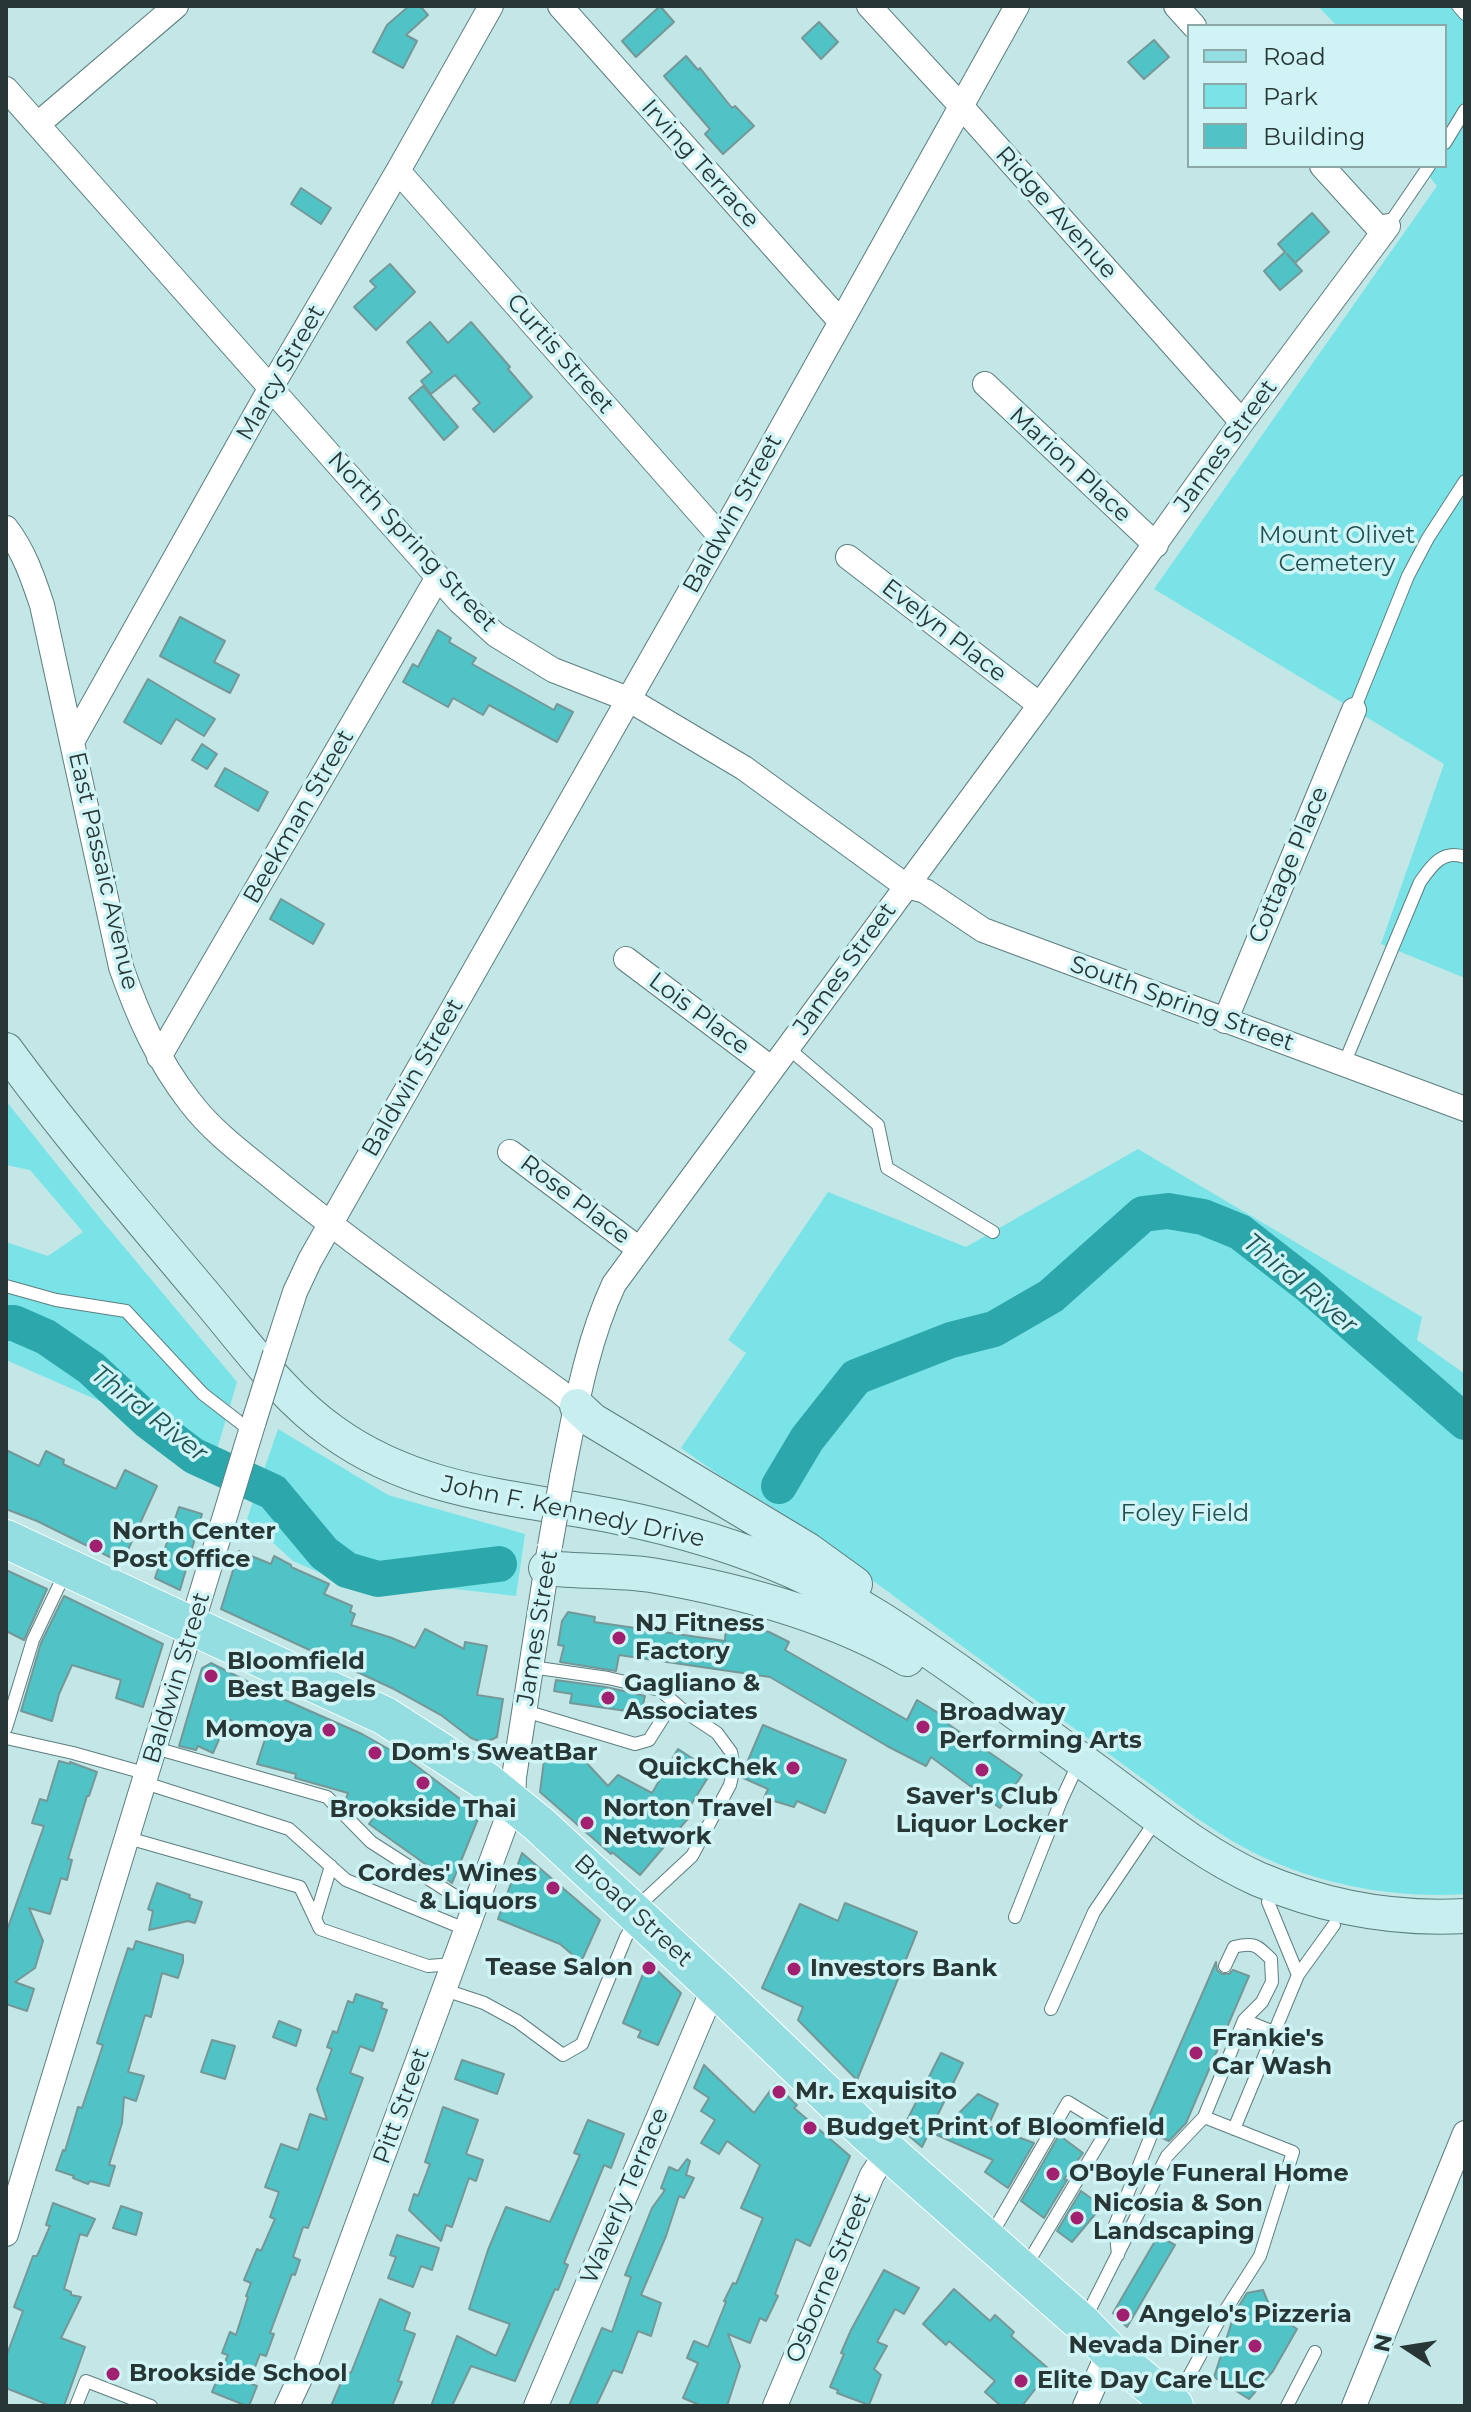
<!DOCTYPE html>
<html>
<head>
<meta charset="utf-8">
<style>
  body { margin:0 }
  #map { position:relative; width:1471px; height:2412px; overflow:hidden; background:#c3e6e7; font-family:Montserrat,sans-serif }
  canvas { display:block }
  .frame { position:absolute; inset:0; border:8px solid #283636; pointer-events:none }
  .legend { position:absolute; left:1187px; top:24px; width:260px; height:144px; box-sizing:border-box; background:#d0f4f5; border:2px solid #8da8a9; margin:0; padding:10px 14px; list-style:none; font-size:24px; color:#283636 }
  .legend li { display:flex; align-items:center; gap:16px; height:40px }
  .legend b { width:40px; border:2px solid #8da8a9 }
  .north { position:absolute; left:1367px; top:2308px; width:80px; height:80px; -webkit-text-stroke:6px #d0f4f5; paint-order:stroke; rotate:282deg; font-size:22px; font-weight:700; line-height:32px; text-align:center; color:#283636 }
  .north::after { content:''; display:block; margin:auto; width:28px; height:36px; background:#283636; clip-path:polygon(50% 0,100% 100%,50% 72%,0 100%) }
</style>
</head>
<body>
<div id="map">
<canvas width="1471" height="2412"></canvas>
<div class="frame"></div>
<ul class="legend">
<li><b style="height:10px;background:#94dde0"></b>Road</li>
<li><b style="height:22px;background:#7ae3e7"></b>Park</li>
<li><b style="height:22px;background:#50c3c7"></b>Building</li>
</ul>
<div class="north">N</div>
</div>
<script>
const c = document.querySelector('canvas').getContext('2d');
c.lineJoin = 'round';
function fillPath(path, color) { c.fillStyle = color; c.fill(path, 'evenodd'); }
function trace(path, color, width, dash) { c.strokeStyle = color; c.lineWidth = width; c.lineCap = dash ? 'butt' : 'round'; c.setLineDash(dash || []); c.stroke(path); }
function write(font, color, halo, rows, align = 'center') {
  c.font = font + ' Montserrat,sans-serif'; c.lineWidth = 7; c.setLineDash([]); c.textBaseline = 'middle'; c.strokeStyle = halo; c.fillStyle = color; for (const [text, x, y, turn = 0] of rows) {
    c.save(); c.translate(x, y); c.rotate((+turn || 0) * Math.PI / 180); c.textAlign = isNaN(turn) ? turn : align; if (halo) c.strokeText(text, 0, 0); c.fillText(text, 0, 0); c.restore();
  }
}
fillPath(new Path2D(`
  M1318 6H1451L1465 13V978L1381 944 1444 764 1154 589 1437 186 1421 166H1445V26H1337Z
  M6 1101 99 1217 237 1382 210 1473 111 1406 6 1360V1242L48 1256 83 1232 30 1170 6 1165Z
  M1138 1149 1422 1317 1417 1340 1465 1374V1894C1390 1899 1309 1883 1243 1847 1226 1838 1211 1827 1195 1817L778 1511 719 1475 681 1448 746 1353 728 1340 828 1192 966 1247Z
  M278 1429 388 1495 525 1534 516 1596 455 1589 366 1593 293 1561 247 1519Z`), '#7ae3e7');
trace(new Path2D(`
  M6 1323H14L46 1337 91 1368 149 1422 194 1456 273 1492 324 1553 347 1570 378 1579 499 1564
  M779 1486 807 1439 856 1377 951 1340 994 1329 1051 1296 1143 1214 1168 1211 1203 1217 1240 1232 1308 1285 1465 1422`), '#2ca7ab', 36);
const building = new Path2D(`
  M409 6H420L428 15 406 35 417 41 403 68 373 52 387 25Z
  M660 6 674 22 636 57 622 41Z
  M819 22 838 42 821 59 802 38Z
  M1154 40 1169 57 1144 79 1128 62Z
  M686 56 698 70 700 68 732 108 735 106 754 126 723 154 705 134 710 129 664 76Z
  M301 188 331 208 321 224 291 204Z
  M1312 213 1329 232 1295 263 1287 254 1302 271 1280 290 1264 271 1285 252 1278 244Z
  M390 264 415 292 376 330 354 307 376 287 370 281Z
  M430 322 448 343 471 322 510 367 508 369 532 397 494 432 473 409 480 403 455 375 431 394 421 381 432 372 407 342Z
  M423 386 458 427 444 440 409 398Z
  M180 617 225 641 214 662 239 675 230 693 160 656Z
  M438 630 451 638 449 642 476 658 472 664 554 710 557 704 573 712 557 742 489 705 483 715 453 698 448 707 403 682 413 664 418 667Z
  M148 679 215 719 204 736 176 719 161 744 124 722Z
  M202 744 217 754 207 769 192 760Z
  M225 768 268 792 258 811 215 786Z
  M281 899 324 924 313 944 270 919Z
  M6 1450 39 1466 46 1451 64 1460 63 1464 116 1489 125 1470 157 1486 122 1563 37 1521 6 1509Z
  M179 1507 202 1514 180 1590 155 1578Z
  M239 1551 271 1564 274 1556 291 1565V1567L329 1584 324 1594 352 1606 350 1612 355 1614 351 1625 392 1638 415 1648 425 1629 464 1649 465 1642 487 1646 477 1695 503 1699 497 1737 484 1743 471 1738 441 1715 394 1689 221 1609Z
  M6 1570 47 1589 24 1640 6 1631Z
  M64 1596 163 1644 143 1707 116 1698 121 1680 72 1665 59 1694 52 1721 21 1711 41 1643Z
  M568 1612 595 1617 594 1622 725 1641 726 1623 769 1632 789 1642 785 1650 907 1720 917 1700 950 1720 948 1724 1022 1775 1000 1808 931 1757 926 1766 887 1746 770 1677 619 1655 616 1671 560 1662 564 1646 558 1645 562 1621Z
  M211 1663 276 1696 362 1734 410 1761 480 1814 452 1883 369 1824 377 1813 347 1805 345 1802 348 1793 295 1778 296 1774 257 1764 266 1736 228 1719 213 1753 198 1746 196 1750 179 1746 202 1668Z
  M556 1680 606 1687 645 1696 641 1713 570 1703 572 1694 554 1691Z
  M763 1725 846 1760 825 1813 797 1801 794 1807 764 1798 768 1789 741 1777Z
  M546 1744 584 1750 583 1759 608 1786 618 1775 652 1793 678 1749 712 1771 687 1811 691 1815 640 1875 612 1852 611 1854 540 1792Z
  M59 1761 70 1764V1762L97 1772 89 1796H87L68 1859 72 1860 67 1880 61 1878 50 1914 29 1908 43 1941 35 1968 15 1982 34 1989 27 2011 6 2004V1933L44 1826 32 1823 40 1799 47 1801Z
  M522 1853 600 1920 581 1962 560 1944 498 1919Z
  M157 1883 190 1895 189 1898 202 1902 195 1923 188 1921 149 1930 153 1911 148 1909Z
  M845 1903 917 1932 857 2080 798 2020 803 2007 762 1988 800 1904 838 1921Z
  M136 1941 183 1955V1962L178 1978 162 1973 151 2017 145 2015 128 2072 144 2076 136 2101 124 2097 122 2123 109 2165 115 2166 109 2186 90 2181 88 2184 73 2178 74 2176 56 2170 63 2150 65 2151 78 2107 82 2108 103 2045 97 2043 128 1948 133 1950Z
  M648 1962 681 1993 658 2045 638 2037 641 2031 623 2023Z
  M1216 1962 1217 1970 1222 1974H1229L1233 1970 1249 1976 1186 2123 1169 2141 1160 2137 1161 2131 1156 2125 1150 2124 1143 2130Z
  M356 1994 383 2003 381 2008 387 2010 373 2051 360 2046 350 2073 363 2078 308 2228 303 2227 293 2257 300 2260 295 2275 292 2274 270 2333 274 2334 266 2356 260 2354 249 2383 257 2386 249 2406H247L212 2392 228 2355 222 2353 230 2332 236 2335 248 2297 246 2296 251 2283 244 2280 257 2249 261 2251 275 2219 270 2217 279 2192 265 2187 281 2144 298 2150 310 2114 327 2120 317 2089 332 2049 327 2047 333 2031 337 2033 348 2001 353 2003Z
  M279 2021 301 2030 296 2046 273 2037Z
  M212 2040 235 2046 225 2079 201 2072Z
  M941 2053 963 2063 922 2147 902 2130Z
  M462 2060 504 2074 497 2094 455 2079Z
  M704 2065 754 2113 775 2084 797 2105 794 2108 850 2156 810 2246 796 2239 775 2294 778 2296 766 2321 760 2318 750 2343 728 2334 740 2366 727 2406H702L683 2398 698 2363 687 2358 694 2341 708 2347 726 2302 724 2301 733 2283 736 2284 763 2218 741 2208 760 2165 727 2141 719 2154 701 2143 715 2120 701 2111 709 2098 694 2088Z
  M978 2094 998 2104 988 2126 1034 2143 1008 2188 985 2172 993 2160 937 2135Z
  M443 2107 478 2120 466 2154 483 2160 476 2181 469 2178 452 2227 446 2225 441 2241 409 2210 414 2194 418 2196 430 2164 425 2162Z
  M588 2120 624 2134 611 2168 604 2165 564 2263 568 2265 558 2290 555 2289 515 2381 471 2366 452 2406H431L457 2336 496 2356 510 2324 469 2309 488 2250 506 2207 550 2222 580 2155 574 2153Z
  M1059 2135 1083 2153 1064 2179 1067 2180 1044 2218 1021 2201Z
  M687 2159 690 2161 686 2175 694 2178 684 2198 679 2196 666 2236 641 2295 661 2303 651 2336 638 2331 622 2373 613 2370 596 2406H569L602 2328 612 2332 631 2277 625 2275 652 2208 665 2190 661 2188 669 2167 678 2171Z
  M1081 2191 1102 2206 1072 2242 1057 2231Z
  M53 2203 95 2219 87 2236 80 2234 64 2289 71 2292V2295L81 2297 61 2338 85 2347 64 2406H51L6 2388V2357L23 2311 14 2307 33 2256H37L50 2226 46 2225Z
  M121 2206 142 2213 136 2235 113 2228Z
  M397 2235 439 2248 432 2270 421 2266 413 2287 388 2278 396 2257 390 2255Z
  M1158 2236 1175 2245 1127 2327 1113 2313Z
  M884 2270 919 2288 904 2314 895 2309 877 2342 887 2346 874 2369 881 2375 869 2405 837 2393 838 2390 830 2387 844 2354 841 2353 851 2330Z
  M954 2289 990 2321 995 2315 1014 2332 1011 2336 1050 2370 1022 2406H1001L985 2392 995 2381 949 2341 946 2345 923 2324Z
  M1263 2290 1272 2312 1297 2329 1273 2371 1249 2399 1214 2377 1235 2312 1247 2293Z
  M380 2299 410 2313 404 2330 415 2334 398 2381 402 2382 392 2406H331L346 2371 351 2373Z`);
fillPath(building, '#50c3c7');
trace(building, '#759798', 2);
const service = new Path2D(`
  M1458 6 1465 14
  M1445 143 1465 110
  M1388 226 1429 166
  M1354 710 1408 576 1428 538 1465 481
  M788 1048 878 1125 887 1168 993 1232
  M1344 1064 1420 882C1432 865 1443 849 1465 857
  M6 1286 56 1300 126 1311 203 1394 251 1431
  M531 1667 608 1678 660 1690 684 1711 717 1733 731 1752 734 1767 730 1785 692 1856 635 1909
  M525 1711 635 1744 649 1740 673 1702
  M6 1728 33 1640 66 1571
  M6 1738 73 1753 148 1774
  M155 1748 327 1797 371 1842 474 1908
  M145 1783 289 1829 346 1880 465 1929
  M128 1838 300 1887 320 1929 428 1966 454 1964
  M1268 1902 1298 1975
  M1015 1917 1061 1801 1073 1775
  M315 1919 331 1866
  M445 1990 484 2003 517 2021 563 2055 582 2044 626 1937 637 1919
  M1051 2009 1094 1912 1148 1832
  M1244 2020 1276 2033
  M1234 2129 1298 1975 1334 1925
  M990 2237 1068 2102 1109 2127 1026 2266
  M1118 2255 1115 2225 1152 2133
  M1084 2321 1167 2156 1204 2117 1244 2020 1262 2002 1272 1982 1271 1959C1257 1945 1254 1942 1234 1947L1225 1966
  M1175 2402 1221 2317 1260 2256 1293 2152 1204 2117
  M76 2406 86 2381 151 2406
  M1287 2406 1315 2352`);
const minor = new Path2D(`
  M560 6 841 322
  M869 6 961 106 1242 422
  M1176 6 1194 26
  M6 89 460 602 496 635 553 670 628 699 744 768 906 886 925 891 983 930 1465 1109
  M38 124 176 6
  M1322 166 1383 233
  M398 171 721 537
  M985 384 1156 545
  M6 528C24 551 33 578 42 605L121 967C138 1016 158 1061 190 1102 214 1134 250 1159 280 1184 370 1257 466 1323 559 1391L577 1406
  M848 557 1040 705
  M73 740 266 396 398 171 491 6
  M626 959 772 1069
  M1225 1021 1354 710
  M159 1057 438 577
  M510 1152 639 1249
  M275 1354 295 1292 310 1260 721 537 1017 6
  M562 1477C575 1412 586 1344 614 1284L1040 705 1242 422 1388 226
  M6 2234 254 1421
  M287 2406 303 2372 513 1803 514 1777 549 1552
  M536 2406 714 1987
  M775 2406 872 2175 887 2152
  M1085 2406 1109 2351
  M1354 2406 1465 2133`);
const secondary = new Path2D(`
  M6 1050C69 1136 138 1216 206 1297 245 1343 283 1397 333 1432 419 1494 517 1497 618 1517 678 1529 739 1547 795 1572 854 1599 908 1636 961 1673 1009 1707 1056 1742 1104 1777 1153 1813 1202 1854 1258 1879 1324 1907 1393 1920 1465 1916
  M577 1406 592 1420 808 1550 855 1584
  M546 1568C581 1572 617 1570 651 1575 738 1590 830 1614 907 1659`);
const primary = new Path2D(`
  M6 1539 385 1716 487 1782 540 1825 724 1996 866 2132 1083 2324 1109 2351 1174 2406`);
trace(service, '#5d7e7f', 14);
trace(minor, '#5d7e7f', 26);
trace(secondary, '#5d7e7f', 36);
trace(primary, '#fff', 40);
trace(service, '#fff', 12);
trace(minor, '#fff', 24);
trace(secondary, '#c9eef0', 34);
trace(primary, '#94dde0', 38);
const minorBridge = new Path2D(`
  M254 1421 275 1354
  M550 1546 562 1477`);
trace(minorBridge, '#5d7e7f', 26, []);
trace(minorBridge, '#fff', 24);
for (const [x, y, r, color] of [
  [96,1546,8,"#a22070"],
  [619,1638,8,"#a22070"],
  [211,1676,8,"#a22070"],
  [608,1698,8,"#a22070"],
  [923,1727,8,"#a22070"],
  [329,1730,8,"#a22070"],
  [375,1753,8,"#a22070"],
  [793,1768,8,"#a22070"],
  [982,1770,8,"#a22070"],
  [423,1783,8,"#a22070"],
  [587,1823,8,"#a22070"],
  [553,1888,8,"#a22070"],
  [649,1968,8,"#a22070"],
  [794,1969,8,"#a22070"],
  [1196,2053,8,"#a22070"],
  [779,2092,8,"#a22070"],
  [810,2128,8,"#a22070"],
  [1053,2174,8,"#a22070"],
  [1077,2218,8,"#a22070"],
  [1123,2315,8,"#a22070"],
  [1255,2346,8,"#a22070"],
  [113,2374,8,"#a22070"],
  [1021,2381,8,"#a22070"]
]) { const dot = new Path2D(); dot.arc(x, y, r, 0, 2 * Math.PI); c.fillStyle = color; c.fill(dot); trace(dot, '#d0f4f5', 3); }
write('24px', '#283636', '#d0f4f5', [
  ["Irving Terrace",700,164,48],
  ["Ridge Avenue",1056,213,48],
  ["Curtis Street",560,354,49],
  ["Marcy Street",281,373,-60],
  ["James Street",1226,446,-54],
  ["Marion Place",1070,465,43],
  ["Baldwin Street",733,514,-61],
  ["North Spring Street",412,542,47],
  ["Evelyn Place",944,631,38],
  ["Beekman Street",299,817,-60],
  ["Cottage Place",1289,865,-67],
  ["East Passaic Avenue",103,871,77],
  ["James Street",845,969,-54],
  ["South Spring Street",1182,1004,20],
  ["Lois Place",699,1014,37],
  ["Baldwin Street",413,1078,-60],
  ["Rose Place",575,1200,37],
  ["John F. Kennedy Drive",573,1512,12],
  ["James Street",538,1628,-81],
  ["Baldwin Street",177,1678,-73],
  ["Broad Street",633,1911,43],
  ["Pitt Street",402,2106,-70],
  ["Waverly Terrace",625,2196,-67],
  ["Osborne Street",829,2278,-67]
]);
write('24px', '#1e5052', '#d0f4f5', [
  ["Mount Olivet",1337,536],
  ["Cemetery",1337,564],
  ["Foley Field",1185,1514]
]);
write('bold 24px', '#283636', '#d0f4f5', [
  ["North Center",112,1532],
  ["Post Office",112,1560],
  ["NJ Fitness",635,1624],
  ["Factory",635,1652],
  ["Bloomfield",227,1662],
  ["Best Bagels",227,1690],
  ["Gagliano &",624,1684],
  ["Associates",624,1712],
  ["Broadway",939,1713],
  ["Performing Arts",939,1741],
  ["Momoya",313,1730,"right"],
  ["Dom's SweatBar",391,1753],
  ["QuickChek",777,1768,"right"],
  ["Saver's Club",982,1797,"center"],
  ["Liquor Locker",982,1825,"center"],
  ["Norton Travel",603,1809],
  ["Network",603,1837],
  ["Brookside Thai",423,1810,"center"],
  ["Cordes' Wines",537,1874,"right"],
  ["& Liquors",537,1902,"right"],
  ["Tease Salon",633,1968,"right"],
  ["Investors Bank",810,1969],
  ["Frankie's",1212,2039],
  ["Car Wash",1212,2067],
  ["Mr. Exquisito",795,2092],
  ["Budget Print of Bloomfield",826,2128],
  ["O'Boyle Funeral Home",1069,2174],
  ["Nicosia & Son",1093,2204],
  ["Landscaping",1093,2232],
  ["Angelo's Pizzeria",1139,2315],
  ["Nevada Diner",1239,2346,"right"],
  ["Brookside School",129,2374],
  ["Elite Day Care LLC",1037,2381]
], 'left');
write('italic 26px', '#215254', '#d0f4f5', [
  ["Third River",1300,1284,40],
  ["Third River",149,1414,38]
]);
</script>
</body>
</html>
